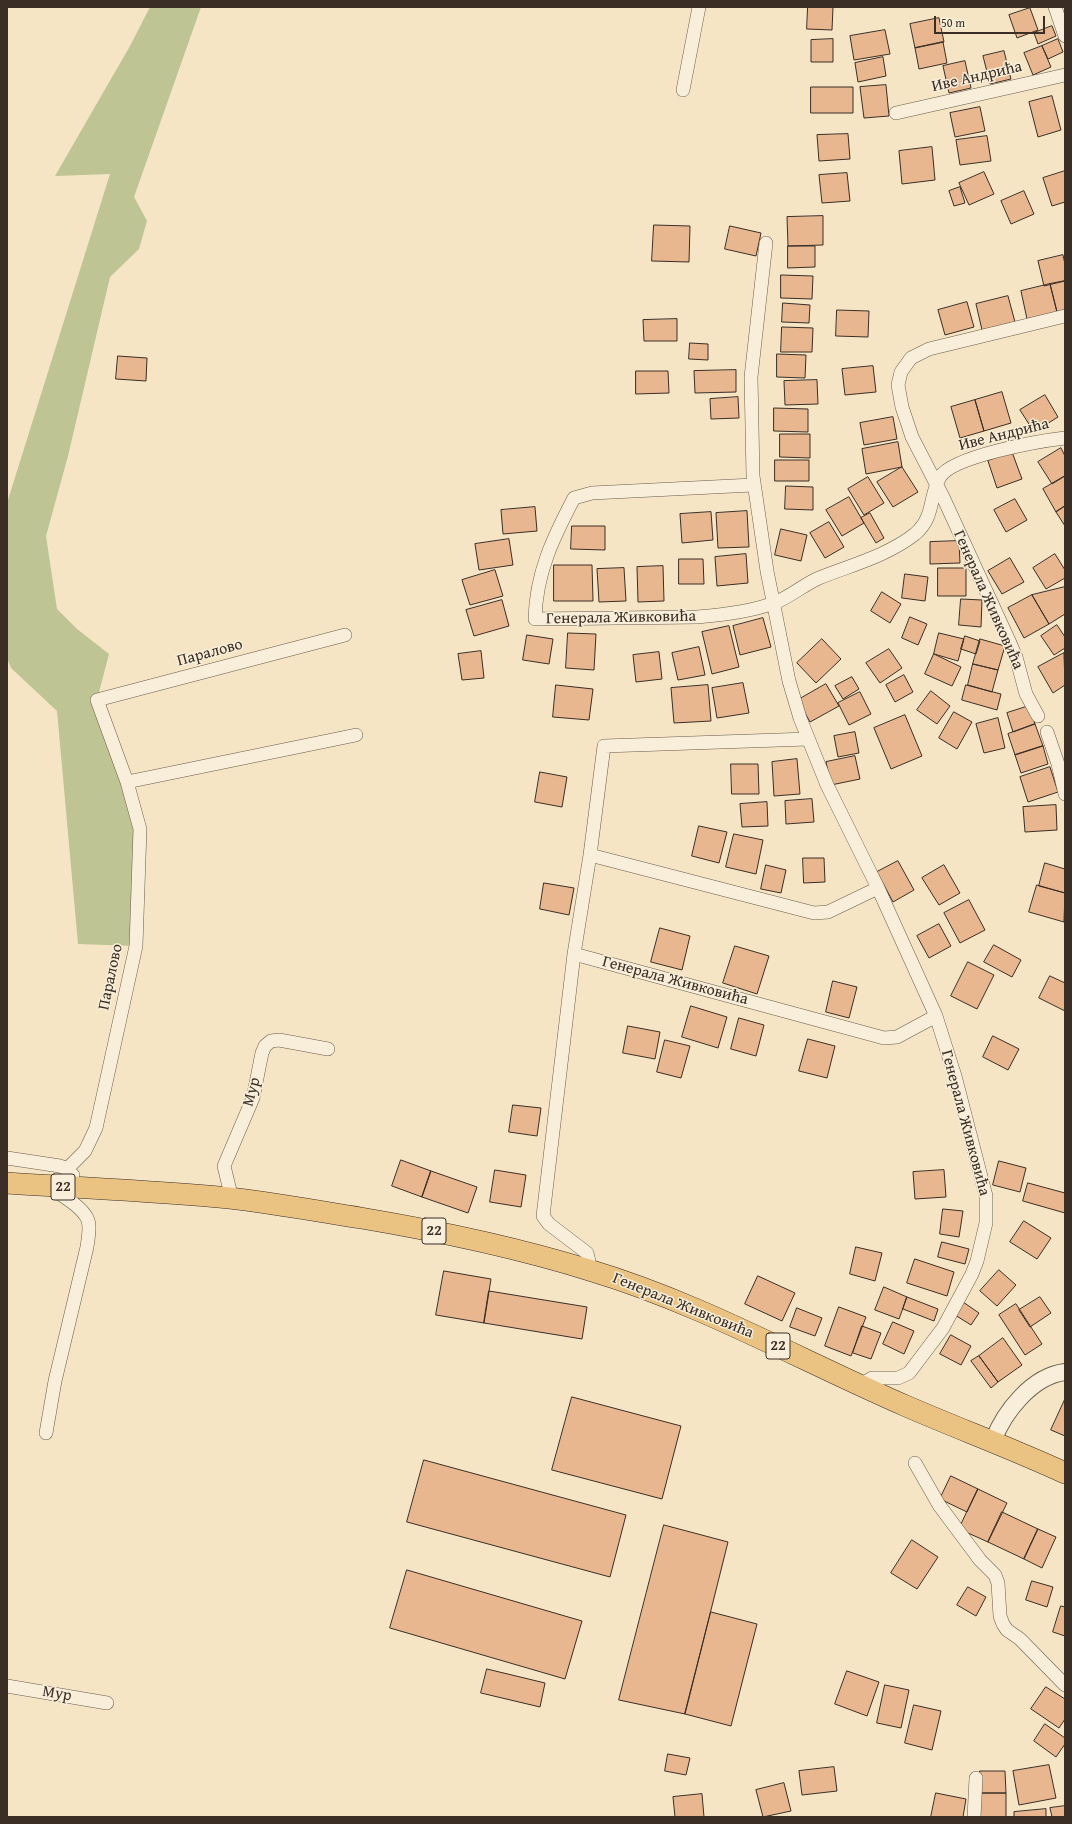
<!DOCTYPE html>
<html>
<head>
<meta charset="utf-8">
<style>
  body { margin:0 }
  #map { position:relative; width:1072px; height:1824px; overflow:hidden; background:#f5e5c5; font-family:"Gentium Book Plus",serif }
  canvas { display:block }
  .frame { position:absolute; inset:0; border:8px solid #3a2e25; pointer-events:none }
  .scale { position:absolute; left:934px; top:16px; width:111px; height:18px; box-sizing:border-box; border:2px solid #3a2e25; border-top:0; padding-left:5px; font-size:12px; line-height:14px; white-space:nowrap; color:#3a2e25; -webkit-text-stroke:3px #f8eed9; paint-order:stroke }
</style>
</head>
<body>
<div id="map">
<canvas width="1072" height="1824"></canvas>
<div class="frame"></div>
<div class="scale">50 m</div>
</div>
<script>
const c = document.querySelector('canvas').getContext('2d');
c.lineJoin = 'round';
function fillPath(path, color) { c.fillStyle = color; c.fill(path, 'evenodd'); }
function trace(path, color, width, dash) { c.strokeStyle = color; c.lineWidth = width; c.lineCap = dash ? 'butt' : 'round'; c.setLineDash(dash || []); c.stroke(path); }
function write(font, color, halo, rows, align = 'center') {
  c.font = font + ' "Gentium Book Plus",serif'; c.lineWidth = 3; c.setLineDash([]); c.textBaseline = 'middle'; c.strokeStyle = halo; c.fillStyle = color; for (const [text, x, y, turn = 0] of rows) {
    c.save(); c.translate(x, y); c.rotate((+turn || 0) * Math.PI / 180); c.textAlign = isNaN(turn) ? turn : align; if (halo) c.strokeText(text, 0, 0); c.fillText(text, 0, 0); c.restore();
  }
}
fillPath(new Path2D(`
  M150 7H201L134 197 147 221 139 249 110 277 68 456 46 536 57 609 77 629 109 654 97 700 140 829 136 946 78 944 57 711 11 668 7 658V503L110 174 55 176 130 46Z`), '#bec493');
const building = new Path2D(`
  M808 7H833L832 30 807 29Z
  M1030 8 1038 30 1017 38 1009 15Z
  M939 18 944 42 915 48 910 24Z
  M1052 26 1056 36 1038 44 1034 33Z
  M885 30 890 54 854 60 850 36Z
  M833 39V62H811V40Z
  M1058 39 1063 52 1048 59 1042 46Z
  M943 42 947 63 919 69 915 48Z
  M1042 46 1051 67 1033 75 1024 53Z
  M1004 51 1011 79 990 84 983 56Z
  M883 57 886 76 858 82 855 63Z
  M965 61 971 88 949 93 943 66Z
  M886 85 889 116 864 118 860 87Z
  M811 87H853V113H811Z
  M1052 96 1061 130 1038 137 1029 102Z
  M980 107 985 131 955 137 950 113Z
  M848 134 850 159 819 161 817 135Z
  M987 136 991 161 960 165 956 140Z
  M932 147 935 180 902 184 899 151Z
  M1065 171V202L1052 206 1043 178Z
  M984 172 994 194 969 205 959 183Z
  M847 173 850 201 822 203 819 175Z
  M960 187 965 203 954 206 949 191Z
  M1024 191 1034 214 1011 224 1001 201Z
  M823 216V245L788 246 787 217Z
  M654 225 690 226 689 262 652 261Z
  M730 226 761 233 756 256 725 249Z
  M788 246H815V267L788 268Z
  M1063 255 1065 264V281L1044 286 1038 261Z
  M781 275 813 276 812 299 781 298Z
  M1065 281V310L1057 312 1050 284Z
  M1050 284 1057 312 1027 319 1021 291Z
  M1008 296 1015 322 982 330 976 304Z
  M967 302 974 327 945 335 938 310Z
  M783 303 810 305 809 323 782 322Z
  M837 310 869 311 868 337 836 336Z
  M677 319V341H644L643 320Z
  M782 327 813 328 812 352H781Z
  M690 343 708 344V360L689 359Z
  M777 354 806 355 805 378 777 377Z
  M118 356 147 358 146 381 116 379Z
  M873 366 876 392 845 395 842 369Z
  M736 370V392L695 393 694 371Z
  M636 371H668L669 393 636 394Z
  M817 380 818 404 785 405 784 381Z
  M1002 392 1011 423 984 431 975 400Z
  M1045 395 1058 417 1034 432 1020 410Z
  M738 397 739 418 711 419 710 399Z
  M975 400 984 431 960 438 951 407Z
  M774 408 808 409V432L774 431Z
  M893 417 897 439 864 445 860 423Z
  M780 434H810V458L780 457Z
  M898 442 902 467 866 474 862 449Z
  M1061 448 1065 456V476L1052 484 1038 462Z
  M1012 452 1022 479 997 488 988 461Z
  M775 460H809V481H775Z
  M902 467 918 492 893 507 877 482Z
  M1065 476V506L1056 512 1043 489Z
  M868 477 884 503 864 515 848 489Z
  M786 486 813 487V510L785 509Z
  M849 497 864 523 842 536 826 510Z
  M1015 499 1027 520 1006 532 994 510Z
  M1065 506V526L1056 512Z
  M535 507 537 531 503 534 501 510Z
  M747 511 749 547 718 548 716 513Z
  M711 512 713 540 682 543 680 514Z
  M870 513 884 538 876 543 861 518Z
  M829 522 844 547 825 558 810 533Z
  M572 526H605V550L571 549Z
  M781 529 807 535 801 561 775 555Z
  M509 539 513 565 479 570 475 544Z
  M959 541 960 563 930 564V542Z
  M746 554 748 583 717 586 715 557Z
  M1055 554 1065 570V578L1046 589 1033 568Z
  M1010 558 1024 582 1002 594 988 571Z
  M679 559H703L704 584H679Z
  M554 565H592L593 601H554Z
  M663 566 664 601 638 602 637 567Z
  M624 568 626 601 599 602 597 569Z
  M938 568H966V596H938Z
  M495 570 503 596 470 605 462 580Z
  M905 574 928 577 925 601 902 598Z
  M1065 587V614L1049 624 1032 595Z
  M882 592 901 604 890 623 871 611Z
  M1032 595 1049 624 1024 638 1008 608Z
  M961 599 982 600 981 627 959 625Z
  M502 600 509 626 474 636 466 610Z
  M910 617 927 624 918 645 902 638Z
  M763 618 771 647 740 655 733 626Z
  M1057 625 1065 637V648L1054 655 1041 636Z
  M729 626 739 667 712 674 702 632Z
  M568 633 596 634 594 670 566 668Z
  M939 633 964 639 958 661 934 654Z
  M527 635 553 639 549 664 523 660Z
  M965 636 980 641 976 654 961 649Z
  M822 639 841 659 816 683 797 663Z
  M980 639 1005 646 998 670 973 664Z
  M699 647 705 675 678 680 672 653Z
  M889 649 902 668 880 683 866 663Z
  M481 651 484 678 462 680 458 654Z
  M659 652 662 679 636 682 633 655Z
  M1064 653 1065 685 1053 693 1038 667Z
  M934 654 961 667 952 686 925 674Z
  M973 664 998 670 992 692 968 685Z
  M904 675 913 692 895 702 886 685Z
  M852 677 859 689 843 699 835 686Z
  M743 683 749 713 717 718 712 688Z
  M826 684 839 706 810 722 798 700Z
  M556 685 593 689 589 720 553 717Z
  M708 685 711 721 674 723 671 688Z
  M966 685 1001 694 997 710 962 700Z
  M931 691 950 706 937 724 917 710Z
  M860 692 871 714 849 725 838 703Z
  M1029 706 1035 724 1013 732 1007 713Z
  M954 712 972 722 957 749 939 738Z
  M905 715 922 756 891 769 874 728Z
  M998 718 1005 748 984 753 976 724Z
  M1035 724 1043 746 1015 755 1008 734Z
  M855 732 859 753 838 757 834 736Z
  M1043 746 1048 764 1021 773 1015 755Z
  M855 756 860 779 831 785 826 762Z
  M797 759 800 794 774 796 772 762Z
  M731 764H758L759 794H732Z
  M1050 767 1058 792 1028 802 1020 777Z
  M540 772 567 777 562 807 535 802Z
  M812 799 814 822 786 824 785 801Z
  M767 802 768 826 742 827 740 804Z
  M1056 805 1057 830 1025 832 1023 807Z
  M699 826 727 832 719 863 692 856Z
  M734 834 763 840 756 874 726 867Z
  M803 858H824L825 882 804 883Z
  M898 861 914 890 893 902 877 872Z
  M1045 863 1065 869V893L1039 886Z
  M766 865 786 870 781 893 761 889Z
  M944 865 960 893 939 905 922 878Z
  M544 883 574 888 569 915 540 909Z
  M1037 885 1065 893 1064 922 1029 912Z
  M969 900 985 930 960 943 944 913Z
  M939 924 951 946 929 958 917 936Z
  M660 928 690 936 682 970 651 962Z
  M994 945 1021 960 1012 977 984 962Z
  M735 946 769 956 757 994 723 983Z
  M968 962 994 975 977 1009 951 996Z
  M1050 976 1065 983V1011L1039 998Z
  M833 981 857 987 849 1018 826 1012Z
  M691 1006 727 1017 718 1048 682 1037Z
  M739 1018 764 1025 756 1056 731 1049Z
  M628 1026 660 1032 655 1059 623 1053Z
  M993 1036 1019 1049 1008 1070 983 1057Z
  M808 1039 835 1046 827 1078 799 1071Z
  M665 1040 690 1046 681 1078 657 1072Z
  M513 1105 541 1108 537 1136 509 1132Z
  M401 1160 431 1171 422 1197 392 1186Z
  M999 1161 1026 1168 1020 1192 993 1185Z
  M495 1170 526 1175 521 1207 490 1202Z
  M944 1170 946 1197 915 1199 913 1172Z
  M431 1171 477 1187 468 1213 422 1197Z
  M1028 1183 1065 1193V1213L1023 1201Z
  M943 1209 963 1211 959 1237 940 1234Z
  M1024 1221 1051 1238 1037 1259 1010 1242Z
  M942 1242 969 1249 965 1264 938 1257Z
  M856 1247 882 1253 875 1281 850 1274Z
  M915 1259 954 1272 947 1296 907 1283Z
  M999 1270 1016 1285 997 1306 980 1291Z
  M444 1271 491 1279 484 1323 436 1315Z
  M758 1276 795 1293 782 1321 745 1304Z
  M884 1287 907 1297 899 1319 875 1310Z
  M489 1291 587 1307 582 1339 484 1323Z
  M907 1297 938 1309 934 1321 903 1309Z
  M1040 1297 1051 1313 1030 1327 1019 1310Z
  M963 1302 979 1313 971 1325 955 1315Z
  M1016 1304 1042 1344 1025 1355 999 1315Z
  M839 1307 866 1317 851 1356 825 1346Z
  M797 1308 822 1318 815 1336 790 1327Z
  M893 1322 914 1331 904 1354 883 1344Z
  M862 1326 881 1333 871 1359 853 1353Z
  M951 1335 971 1346 961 1365 940 1354Z
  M1003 1338 1022 1365 998 1382 979 1356Z
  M979 1356 998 1382 991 1388 971 1361Z
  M572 1397 681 1426 662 1499 552 1470Z
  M1065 1399V1436L1051 1430Z
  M424 1460 626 1515 610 1577 407 1522Z
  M951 1476 978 1489 967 1512 940 1499Z
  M978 1489 1007 1503 988 1542 959 1529Z
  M1002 1512 1038 1529 1024 1559 988 1542Z
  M664 1525 728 1542 685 1714 619 1700Z
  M1038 1529 1056 1537 1042 1568 1024 1559Z
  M912 1540 938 1557 917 1589 891 1573Z
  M407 1570 582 1621 565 1679 390 1628Z
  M1032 1581 1053 1587 1047 1607 1026 1600Z
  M968 1587 986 1597 976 1616 957 1605Z
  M1061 1606 1065 1607V1636L1053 1632Z
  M711 1612 757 1624 731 1726 685 1714Z
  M487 1669 545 1683 540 1707 481 1693Z
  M847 1671 879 1682 867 1716 835 1704Z
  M885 1685 909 1690 901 1728 877 1723Z
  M1046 1687 1065 1699V1719L1059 1728 1031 1709Z
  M914 1705 941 1711 932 1750 905 1743Z
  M1045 1724 1065 1738V1744L1056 1757 1034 1741Z
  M668 1754 690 1758 686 1775 665 1771Z
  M1049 1765 1056 1798 1019 1805 1013 1771Z
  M834 1767 837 1791 802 1795 799 1771Z
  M980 1771H1005L1006 1793H980Z
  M784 1783 791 1811 763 1817 756 1790Z
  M936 1793 966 1799 963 1817H931Z
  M980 1793H1006V1817H980Z
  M702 1794 704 1817H675L673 1797Z
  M1065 1806V1817H1052L1050 1808Z
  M1046 1809V1817H1014V1812Z`);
fillPath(building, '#e8b68f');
trace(building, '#3a2e25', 1);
const minor = new Path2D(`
  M1055 7 1065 36
  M683 90 699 7
  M896 113 1065 75
  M766 243 751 377 753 476 767 571 789 681 800 718 827 785 878 888 936 1016 955 1076 986 1196V1223L977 1261 972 1274 943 1328 909 1373 898 1378H872L860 1385
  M753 485 592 493 574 498C553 538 536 573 535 619L697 617C722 615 750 612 774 603 790 597 803 585 819 578 851 565 887 556 915 534 935 517 929 496 940 477 953 456 1039 441 1065 438
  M1038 716 1026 694 1016 657 1010 643 943 497 912 437 902 407 898 385 901 372 911 358 929 349 1065 316
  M1047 732 1058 764 1065 794
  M127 782 97 700 345 635
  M590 855 814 913 828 912 878 888
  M574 954 884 1038 897 1037 936 1016
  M7 1158 60 1166 67 1169 73 1175
  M67 1169 85 1151 96 1128 136 946 140 829 127 782 356 735
  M232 1199 224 1166 253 1098 262 1053 265 1046 271 1041 279 1040 328 1049
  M591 1270 587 1253 549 1224 543 1216 574 954 590 855 604 746 808 739
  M46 1433 55 1381 87 1247C88 1239 91 1225 87 1218 80 1205 62 1196 50 1187
  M915 1463 939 1505 980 1560 995 1575 998 1583 1000 1616 1003 1624 1007 1630 1020 1639 1065 1685
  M7 1686 107 1703
  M974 1817 976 1778`);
const tertiary = new Path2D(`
  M993 1441C1004 1412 1032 1376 1065 1372`);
const primary = new Path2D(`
  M7 1183C81 1188 155 1191 229 1198 273 1203 317 1211 361 1218 438 1231 515 1247 589 1270 700 1303 800 1360 906 1406 959 1429 1013 1449 1065 1473`);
trace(minor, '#695c4d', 14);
trace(tertiary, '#695c4d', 18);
trace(primary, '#3a2e25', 22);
trace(minor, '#f8eed9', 13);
trace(tertiary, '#f8eed9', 16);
trace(primary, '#eac282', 21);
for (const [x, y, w] of [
  [63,1187,24],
  [434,1231,24],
  [778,1346,24]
]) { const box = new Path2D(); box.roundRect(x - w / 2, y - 13, w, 26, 3); c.fillStyle = '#f8eed9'; c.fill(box); trace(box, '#3a2e25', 1); }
write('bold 15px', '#3a2e25', null, [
  ["22",63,1187],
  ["22",434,1231],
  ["22",778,1346]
]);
write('16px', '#3a2e25', '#f8eed9', [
  ["Иве Андрића",977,77,-13],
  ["Иве Андрића",1004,435,-14],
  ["Генерала Живковића",988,600,66],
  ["Генерала Живковића",621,618,-1],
  ["Паралово",210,653,-15],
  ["Паралово",111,977,-78],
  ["Генерала Живковића",675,981,15],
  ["Мур",252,1092,-75],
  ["Генерала Живковића",965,1123,75],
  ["Генерала Живковића",683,1306,22],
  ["Мур",57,1694,10]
]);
</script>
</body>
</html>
